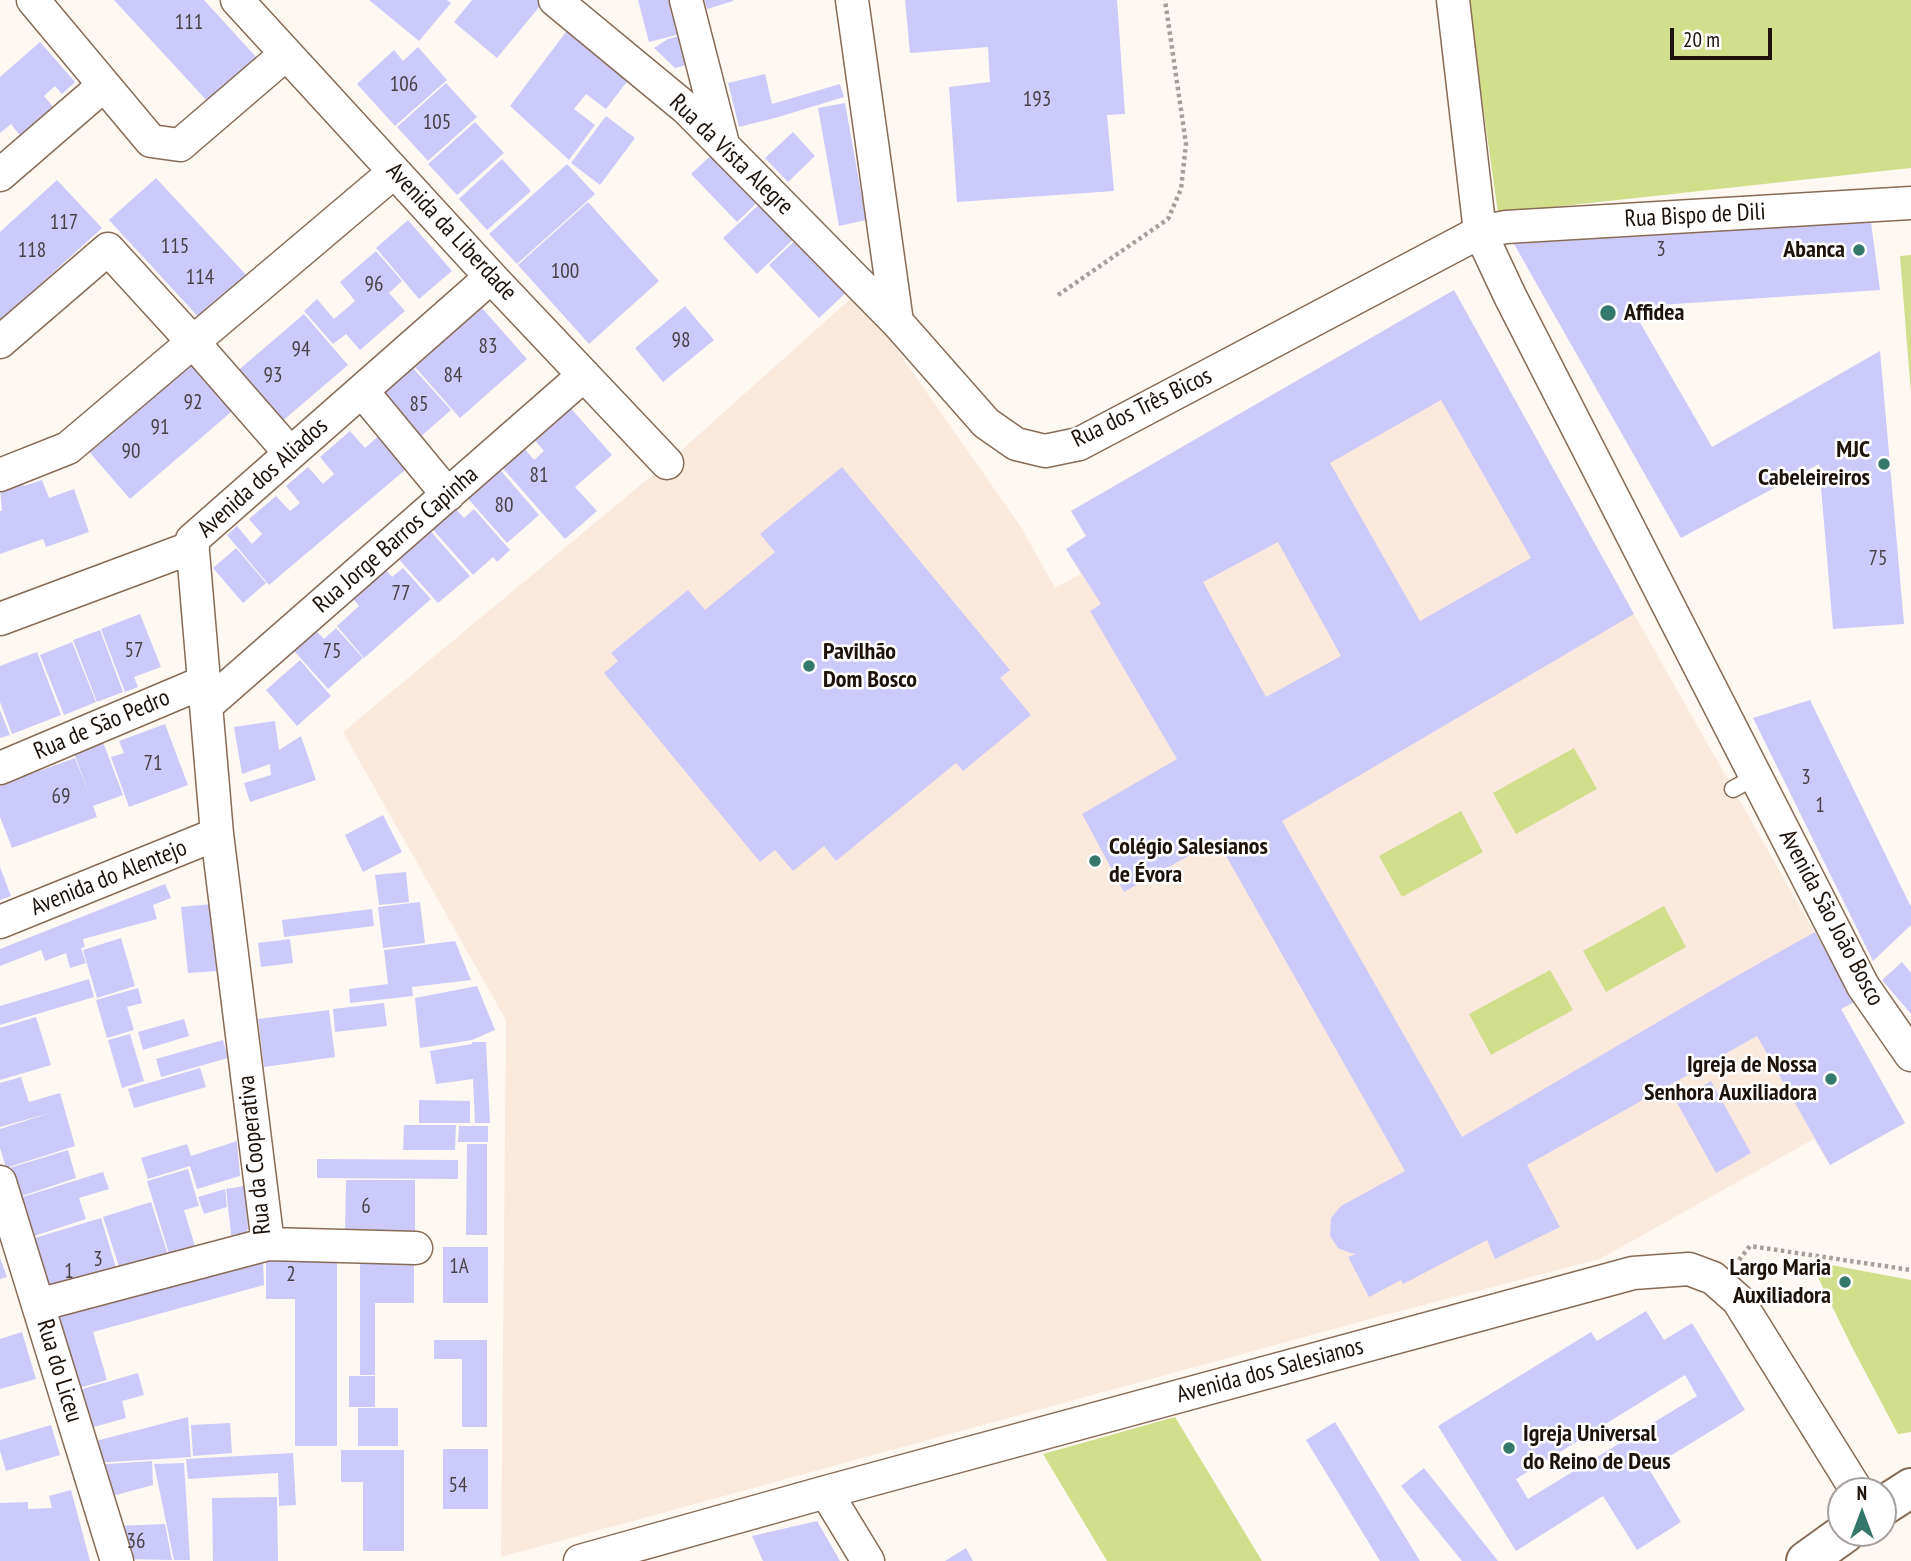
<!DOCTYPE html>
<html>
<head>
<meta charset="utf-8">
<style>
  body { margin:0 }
  #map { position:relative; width:1911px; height:1561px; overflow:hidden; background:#fef8f3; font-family:"PT Sans Narrow",sans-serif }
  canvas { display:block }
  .north { position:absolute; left:1827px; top:1477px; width:70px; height:70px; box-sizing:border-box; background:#fff; border:2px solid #a5a09d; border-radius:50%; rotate:0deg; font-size:19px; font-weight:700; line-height:28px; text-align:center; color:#1d1209 }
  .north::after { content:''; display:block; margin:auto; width:24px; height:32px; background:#34786b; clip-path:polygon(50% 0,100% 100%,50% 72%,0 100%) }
  .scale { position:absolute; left:1670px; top:28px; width:102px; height:32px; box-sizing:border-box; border:4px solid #1d1209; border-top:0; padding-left:9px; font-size:21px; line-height:24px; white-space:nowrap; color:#1d1209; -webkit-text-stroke:5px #fff; paint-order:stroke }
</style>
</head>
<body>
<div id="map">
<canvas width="1911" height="1561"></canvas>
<div class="north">N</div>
<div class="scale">20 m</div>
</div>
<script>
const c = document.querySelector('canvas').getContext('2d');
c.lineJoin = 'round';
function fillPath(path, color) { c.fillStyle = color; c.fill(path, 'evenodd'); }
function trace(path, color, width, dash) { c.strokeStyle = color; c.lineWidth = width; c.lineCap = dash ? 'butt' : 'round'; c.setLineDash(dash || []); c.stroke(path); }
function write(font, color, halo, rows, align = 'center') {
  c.font = font + ' "PT Sans Narrow",sans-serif'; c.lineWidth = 5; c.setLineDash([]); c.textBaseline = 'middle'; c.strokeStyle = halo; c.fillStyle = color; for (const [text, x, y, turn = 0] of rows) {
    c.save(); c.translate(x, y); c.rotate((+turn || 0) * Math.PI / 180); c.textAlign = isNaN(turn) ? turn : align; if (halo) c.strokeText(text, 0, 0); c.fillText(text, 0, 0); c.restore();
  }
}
fillPath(new Path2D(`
  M1454 290 1634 614 1854 1002 1841 1010 1905 1123 1830 1165 1814 1139 1600 1259 1381 1316 501 1557 506 1020 343 732 667 463 857 293 1021 527 1055 588 1081 574 1066 549 1086 536 1071 511Z`), '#faeade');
fillPath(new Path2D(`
  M1468 0H1911V168L1498 213Z
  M1911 255V394L1900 256Z
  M1574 748 1597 789 1516 834 1493 793Z
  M1461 811 1483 852 1402 897 1379 856Z
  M1664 906 1686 947 1606 992 1583 951Z
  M1550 970 1573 1010 1491 1055 1469 1014Z
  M1810 1261 1911 1280V1432L1898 1434 1852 1347Z
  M1175 1417 1262 1561H1107L1043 1454Z`), '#d1df8c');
fillPath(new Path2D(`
  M114 0H204L258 59 209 103Z
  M369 0H447L451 3 419 41Z
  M472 0H545L497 58 454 22Z
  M638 0H680L688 32 649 42Z
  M704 0H733V1L707 9Z
  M905 0H1117L1125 114 1107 115 1114 191 957 202 949 87 990 82 988 47 910 53Z
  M572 24 635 71 606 109 586 94 574 109 595 125 569 160 510 106Z
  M690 33 697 62 675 68 654 48 668 39Z
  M40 42 75 82 62 94 55 86 44 96 55 109 22 138 11 124 0 133V77Z
  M418 47 447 80 395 126 357 84 394 50 403 61Z
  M765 74 772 104 840 84 844 97 775 118 739 127 728 83Z
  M446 83 477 117 428 161 397 127Z
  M845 103 866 220 839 226 818 108Z
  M606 116 635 138 600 185 571 163Z
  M475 122 504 153 457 195 428 164Z
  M793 132 815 156 788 182 765 158Z
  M720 147 766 194 737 222 691 174Z
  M502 159 531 191 487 230 459 199Z
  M567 164 595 194 517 264 489 234Z
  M156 178 250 279 203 322 109 220Z
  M57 180 102 228 0 321V232Z
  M767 197 801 232 757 274 723 238Z
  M588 202 659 281 589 344 518 265Z
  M408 220 452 271 419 299 376 248Z
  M1871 222 1880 290 1631 307 1712 447 1880 351 1904 624 1833 629 1819 464 1681 538 1514 244Z
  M802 234 852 287 819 318 769 265Z
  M376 251 402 281 389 293 405 311 360 350 346 334 333 344 304 311 317 299 334 319 355 301 340 282Z
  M1454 290 1634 614 1282 821 1462 1137 1726 982 1815 932 1854 1002 1841 1009 1905 1123 1830 1165 1757 1036 1527 1165 1560 1227 1495 1259 1487 1240 1403 1284 1401 1280 1369 1297 1348 1257 1356 1254 1350 1253 1338 1248 1330 1236 1331 1218 1341 1206 1405 1171 1217 840 1124 892 1082 814 1177 759 1090 611 1101 604 1066 549 1086 536 1071 511ZM1441 400 1531 558 1420 621 1330 463ZM1278 542 1341 656 1266 697 1203 582Z
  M685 306 714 340 663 382 635 348Z
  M482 308 527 359 460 418 415 367Z
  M304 314 348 365 279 424 235 373Z
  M192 356 237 407 130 499 85 447Z
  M413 368 451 410 419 438 382 395Z
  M568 405 612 455 575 487 597 511 565 539 499 464 521 444 534 460 544 451 532 437Z
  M350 431 365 448 383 432 411 465 269 585 227 535 237 526 252 544 262 534 249 519 276 496 290 511 300 503 286 486 308 467 323 484 334 474 320 457Z
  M496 465 539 515 507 543 464 494Z
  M842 467 1010 670 1000 678 1031 715 963 771 956 763 836 861 824 846 793 871 775 850 760 862 604 673 618 661 611 653 688 590 705 610 775 552 760 534Z
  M42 480 49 498 74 489 89 532 46 547 43 539 0 554V511H2L0 488 22 481 24 486Z
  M451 504 464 518 474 509 510 550 497 562 493 557 473 575 428 524Z
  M427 527 470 576 438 603 395 555Z
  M236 548 266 583 243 603 213 568Z
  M381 564 392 577 403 568 431 599 364 658 337 626 359 606 348 593Z
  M140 614 161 667 134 677 138 687 125 692 101 629Z
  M311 625 324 639 336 628 363 658 328 689 289 645Z
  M100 630 123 692 97 702 73 640Z
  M72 642 96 702 64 715 40 655Z
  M37 652 61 715 12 734 0 702V666Z
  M300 660 331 696 297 726 266 690Z
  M1810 700 1911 907V925L1873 961 1753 718Z
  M0 710 10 735 0 738Z
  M275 721 279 750 301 736 316 780 250 802 244 783 271 775 270 764 242 774 234 727Z
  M165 724 188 785 129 807 111 757 124 753 119 741Z
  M103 742 123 795 93 806 97 817 12 848 0 817V785L75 758 91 799 74 753Z
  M383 815 402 852 363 872 345 835Z
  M0 867 11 896 0 900Z
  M406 872 409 902 379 905 375 875Z
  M165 884 171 898 153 905 157 919 83 939 85 947 81 948 86 963 70 968 66 953 45 961 41 950 0 966V949Z
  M420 902 425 943 383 948 378 907Z
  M212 904 218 971 188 973 181 907Z
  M372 909 374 926 284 937 282 920Z
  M121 938 135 986 97 998 83 950Z
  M290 939 293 963 261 967 258 943Z
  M455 941 471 980 412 987 413 996 350 1003 349 989 388 984 384 950Z
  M1902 962 1911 973V1014L1882 980Z
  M89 979 94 997 0 1025V1006Z
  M477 986 495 1030 472 1040 420 1048 415 998Z
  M138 988 142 1003 127 1007 134 1030 107 1038 96 1000Z
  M384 1003 387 1026 335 1032 333 1009Z
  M329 1010 335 1057 264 1067 258 1019Z
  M36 1017 51 1065 0 1080V1028Z
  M184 1019 189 1036 143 1050 138 1032Z
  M130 1034 144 1081 122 1088 108 1040Z
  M223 1040 228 1058 161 1077 156 1059Z
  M472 1042H486L490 1123H475L473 1079 436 1084 430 1051 472 1044Z
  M200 1068 206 1087 134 1108 128 1089Z
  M21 1077 29 1102 60 1093 75 1146 6 1168 0 1148V1129L53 1112 0 1127V1083Z
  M1711 1081 1751 1153 1716 1173 1676 1101Z
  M419 1100 470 1101V1123H419Z
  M404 1125H456L455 1150H403Z
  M459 1126H488V1142H458Z
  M237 1141 240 1176 197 1189 190 1166 148 1179 141 1158 187 1144 191 1156Z
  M467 1144H487V1235H466Z
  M68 1150 76 1178 16 1198 6 1169Z
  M317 1159 458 1160V1179L317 1178Z
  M188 1169 199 1206 184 1210 197 1253 171 1260 147 1181Z
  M103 1172 109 1189 79 1198 86 1219 28 1238 16 1199Z
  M346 1180H415V1234H345Z
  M244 1186 248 1228 246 1234 232 1242 226 1189Z
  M225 1189 227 1207 204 1214 198 1197Z
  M151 1202 170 1261 121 1273 103 1217Z
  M101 1218 118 1274 46 1295 28 1240Z
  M443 1247H488V1303H443Z
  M0 1258 7 1277 0 1279Z
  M266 1259H337V1446H295V1299H266Z
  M360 1259H414V1303H375V1375H360Z
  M263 1260 264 1285 93 1332 107 1380 72 1390 51 1318Z
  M1646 1311 1664 1340 1692 1323 1745 1410 1649 1469 1681 1522 1637 1550 1603 1496 1516 1551 1438 1426 1591 1332 1597 1341ZM1685 1375 1697 1396 1528 1499 1516 1479Z
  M22 1332 36 1379 0 1389V1339Z
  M434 1340H487V1427H462V1359H434Z
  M138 1373 144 1395 122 1401 126 1418 83 1430 72 1392Z
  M349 1376H375V1407H349Z
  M358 1408H398V1446H358Z
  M188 1417 191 1457 93 1463 88 1443Z
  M1335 1422 1420 1561H1380L1306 1440Z
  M230 1423 232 1453 193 1456 191 1425Z
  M51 1425 60 1455 6 1471 0 1451V1440Z
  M443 1449H488V1509H443Z
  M341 1450H404V1551H363V1482H341Z
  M293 1453 296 1505 279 1506 278 1473 188 1479 186 1459Z
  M152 1461 153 1485 105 1498 93 1465Z
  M184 1463 190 1560H174L154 1464Z
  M1424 1468 1498 1561H1462L1401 1486Z
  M71 1490 90 1561H0V1503L28 1502V1509L52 1508 49 1496Z
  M277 1497 278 1561H213L212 1498Z
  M817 1521 840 1561H763L752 1536Z
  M165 1524 172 1560 122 1559 115 1526Z
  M966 1548 973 1561H945Z`), '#cccafa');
const service = new Path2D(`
  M1733 789 1755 777`);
const minor = new Path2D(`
  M33 0 151 141 180 145 286 54
  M237 0 491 277 667 463
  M555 0 687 109 897 322
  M686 0 723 144
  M852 0 897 322 986 423 1016 444 1045 451 1079 444 1480 232 1506 227 1911 203
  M1453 0 1480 232 1510 296 1863 986 1911 1055
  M0 175 103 86
  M0 342 108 249 193 342 68 448 0 475
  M362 391 448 495
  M290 453 193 342 394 172
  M0 619 193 547
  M207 705 584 375
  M0 768 204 682
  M0 922 217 834
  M0 1182 117 1561
  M268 1244 416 1248
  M38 1305 268 1244 217 834 192 540 491 277
  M826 1492 868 1561
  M580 1561 826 1492 1633 1273 1689 1269 1713 1278 1738 1300 1857 1491`);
const primary = new Path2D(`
  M1883 1506 1911 1488
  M1806 1561 1845 1533`);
trace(service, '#876b55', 19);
trace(minor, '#876b55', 35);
trace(primary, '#876b55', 42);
trace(new Path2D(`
  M1058 295 1168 219 1181 189 1186 144 1165 0
  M1739 1260 1750 1246 1911 1270`), '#a69e98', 4.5, [3.5, 3.5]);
trace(service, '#fff', 16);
trace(minor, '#fff', 32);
trace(primary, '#fff', 38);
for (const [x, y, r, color] of [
  [1859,250,7,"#34786b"],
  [1608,313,9,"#34786b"],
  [1884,464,7,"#34786b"],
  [809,666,7,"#34786b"],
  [1095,861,7,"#34786b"],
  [1831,1079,7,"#34786b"],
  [1845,1282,7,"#34786b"],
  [1509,1448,7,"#34786b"]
]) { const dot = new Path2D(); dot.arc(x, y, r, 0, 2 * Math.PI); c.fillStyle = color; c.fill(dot); trace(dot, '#fff', 2.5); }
write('21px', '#494045', null, [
  ["111",189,23],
  ["106",404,85],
  ["193",1037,100],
  ["105",437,123],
  ["117",64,223],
  ["115",175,247],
  ["3",1661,250],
  ["118",32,251],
  ["100",565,272],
  ["114",200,278],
  ["96",374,285],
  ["98",681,341],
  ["83",488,347],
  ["94",301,350],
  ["93",273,376],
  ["84",453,376],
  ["92",193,403],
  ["85",419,405],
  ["91",160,428],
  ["90",131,452],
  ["81",539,476],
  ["80",504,506],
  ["75",1878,559],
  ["77",401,594],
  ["57",134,651],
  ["75",332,652],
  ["71",153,764],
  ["3",1806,778],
  ["69",61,797],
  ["1",1820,806],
  ["6",366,1207],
  ["3",98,1260],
  ["1A",459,1267],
  ["1",69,1272],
  ["2",291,1275],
  ["54",458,1486],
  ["36",136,1542]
]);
write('24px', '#1d1209', '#fff', [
  ["Rua da Vista Alegre",731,155,44],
  ["Rua Bispo de Dili",1695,216,-3],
  ["Avenida da Liberdade",451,232,47],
  ["Rua dos Três Bicos",1142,408,-26],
  ["Avenida dos Aliados",263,478,-42],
  ["Rua Jorge Barros Capinha",396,540,-41],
  ["Rua de São Pedro",102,725,-23],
  ["Avenida do Alentejo",109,878,-22],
  ["Avenida São João Bosco",1831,918,62],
  ["Rua da Cooperativa",255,1155,-96],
  ["Rua do Liceu",59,1371,73],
  ["Avenida dos Salesianos",1270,1371,-15]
]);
write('bold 24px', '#1d1209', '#fff', [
  ["Abanca",1845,250],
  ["Affidea",1624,313,"left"],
  ["MJC",1870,450],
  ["Cabeleireiros",1870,478],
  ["Pavilhão",823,652,"left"],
  ["Dom Bosco",823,680,"left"],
  ["Colégio Salesianos",1109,847,"left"],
  ["de Évora",1109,875,"left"],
  ["Igreja de Nossa",1817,1065],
  ["Senhora Auxiliadora",1817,1093],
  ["Largo Maria",1831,1268],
  ["Auxiliadora",1831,1296],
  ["Igreja Universal",1523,1434,"left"],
  ["do Reino de Deus",1523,1462,"left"]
], 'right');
</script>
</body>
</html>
